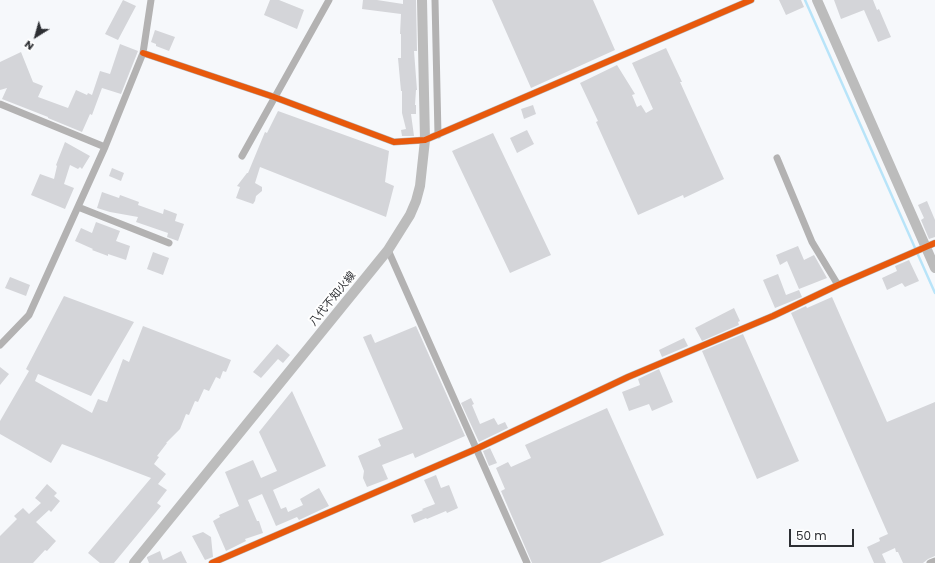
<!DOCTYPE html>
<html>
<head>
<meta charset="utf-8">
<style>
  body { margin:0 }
  #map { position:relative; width:935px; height:563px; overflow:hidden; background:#f6f8fb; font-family:Poppins,sans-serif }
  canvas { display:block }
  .north { position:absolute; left:16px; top:16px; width:40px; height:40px; -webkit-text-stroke:3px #fff; paint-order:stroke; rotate:217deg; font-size:11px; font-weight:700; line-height:16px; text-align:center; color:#2d2f33 }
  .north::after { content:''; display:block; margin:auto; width:14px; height:18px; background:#2d2f33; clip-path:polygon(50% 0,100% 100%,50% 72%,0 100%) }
  .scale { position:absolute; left:789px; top:529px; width:65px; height:18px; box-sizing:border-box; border:2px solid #2d2f33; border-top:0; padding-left:5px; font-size:12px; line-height:14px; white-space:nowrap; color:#2d2f33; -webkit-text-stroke:3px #fff; paint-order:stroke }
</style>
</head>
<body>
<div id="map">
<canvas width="935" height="563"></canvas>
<div class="north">N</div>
<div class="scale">50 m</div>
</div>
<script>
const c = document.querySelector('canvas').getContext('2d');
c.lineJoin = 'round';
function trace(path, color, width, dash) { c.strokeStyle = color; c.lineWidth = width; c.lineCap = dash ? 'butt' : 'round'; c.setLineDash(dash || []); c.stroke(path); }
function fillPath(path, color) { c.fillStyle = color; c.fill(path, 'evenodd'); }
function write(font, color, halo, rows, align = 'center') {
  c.font = font + ' Poppins,"Noto Sans JP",sans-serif'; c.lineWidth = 4; c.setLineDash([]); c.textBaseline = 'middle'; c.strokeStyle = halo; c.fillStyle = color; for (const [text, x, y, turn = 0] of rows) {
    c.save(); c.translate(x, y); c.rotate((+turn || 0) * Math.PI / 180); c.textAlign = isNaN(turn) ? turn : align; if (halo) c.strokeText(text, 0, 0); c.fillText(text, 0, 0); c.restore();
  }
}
trace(new Path2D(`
  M805 0 935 293`), '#b8e4f9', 2.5);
fillPath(new Path2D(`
  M123 0 136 6 118 40 105 34Z
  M270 0H279L304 10 297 29 264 15Z
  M363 0H377L403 4V0H416L417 51H414L417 90H416L415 105H416V114H411L414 136H402L401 130 406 129 402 113V91H401L398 58H401V34H400L401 14 362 9Z
  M492 0H593L615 50 531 88Z
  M779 0H801L804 7 786 15Z
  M834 0H873L877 10 879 9 891 37 878 42 864 10 841 19Z
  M155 30 175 37 169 51 156 46V44L151 42Z
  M120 44 138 51 121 94 102 88 92 115 90 114 82 132 48 118V117L2 99 7 88 0 90V62L21 52 33 82 43 86 38 97 68 108 76 90 87 95 88 93 92 95 100 71 110 74Z
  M666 48 682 82H680L724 179 684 198 683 195 638 215 596 122 598 121 580 83 617 65 635 94 632 95 637 107 641 105 646 113 653 109 632 63Z
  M533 105 536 114 524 119 521 109Z
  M278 111 389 151 385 182 394 186 386 217 260 167 255 183 262 187V191L256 196 255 201 253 204 236 198 240 187 237 186 247 173H248L265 132 267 133Z
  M527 130 534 144 517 153 510 138Z
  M493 133 551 255 510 273 452 151Z
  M65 142 90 156 82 169 80 167 78 169 70 165 64 184 74 188 65 209 31 195 40 174 54 179 57 166 56 165Z
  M112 168 124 173 121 181 109 176Z
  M102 192 119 198 120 195 139 202 138 205 163 214 164 209 177 214 175 221 184 224 178 241 167 237 168 233 136 222 138 217 110 212 97 208Z
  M927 201 935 220V237L929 239 921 220 924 218 918 205Z
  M96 222 120 231 116 241 130 246 126 260 108 254V256L92 250 93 249 75 241 81 228 92 233Z
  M798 246 804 260 814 255 827 278 799 289 787 261 780 265 776 255Z
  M153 252 169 258 163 275 147 269Z
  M909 260 919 281 905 287 902 283 887 290 882 278 897 271 895 266Z
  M778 274 786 295 799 290 802 297 775 308 763 280Z
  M10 277 30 285 26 296 5 288Z
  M64 296 134 322 91 396 38 374 35 381 92 413 98 399 107 402 123 359 129 362 143 326 231 360 226 372 223 371 220 379 216 377 209 391 204 389 198 402 195 401 189 415 186 414 180 429 166 443H167L157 456 159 457 154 464 166 474 158 484 167 490 157 503 161 506 114 563H100L88 553 151 478 62 444 51 463 0 434V421L29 371 26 369Z
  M832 297 887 422 935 402V556L928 559 923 563H903L898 552H896L895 548 882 554 886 563H874L867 547 880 541 879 538 888 534 791 313 806 306 807 308Z
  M734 308 740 321 738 322 739 325 702 341 695 328Z
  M416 326 465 436 415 458 413 453 382 465 388 479 367 487 363 478 364 471 358 456 381 446 378 439 403 429 363 337 371 334 375 343Z
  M743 334 799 461 757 479 702 351Z
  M684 338 688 346 662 357 659 350Z
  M277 344 290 355 283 363 278 359 261 378 253 372Z
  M0 367 9 374 0 385Z
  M659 369 673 402 652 411 649 404 629 411 622 392 640 385 638 379Z
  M292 391 326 466 273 490 281 509 286 507 288 512 303 505 300 499 319 488 329 506 299 520 297 517 276 526 262 494 248 500 257 521H259L263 533 245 539 246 541 226 551 213 521 220 517 219 515 239 506 225 472 253 460 261 478 277 471 259 432Z
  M471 398 474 404 472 405 480 424 494 418 498 425 505 422 508 428 479 442 461 403Z
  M607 408 664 535 600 563H532L501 491 505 489 496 468 508 462 511 467 531 458 525 445Z
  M490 448 497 463 489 466 483 451Z
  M436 475 441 488 449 485 458 508 447 513 446 511 427 519 426 518 414 523 411 515 423 510 422 509 435 504 424 480Z
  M47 484 57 493 54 496 60 501 51 512 49 510 36 522 56 541 47 551 45 550 33 563H0V536L17 519 14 516 23 508 29 514 41 503 35 498Z
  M203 532 211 537 213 557 205 560 192 536Z
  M160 551 163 560 181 551 187 563H149L147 558V557Z`), '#d4d5d9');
trace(new Path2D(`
  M435 0 438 135
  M143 53 274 97 394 142 425 140 751 0
  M0 104 105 147
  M242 156 329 0
  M777 158 812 242 838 285
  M78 207 169 243
  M388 250 527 563
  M0 345 29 315 105 147 143 53 151 0
  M212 563 476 449 628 377 773 316 838 285 935 243
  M930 563 935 561`), '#b3b2b2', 7);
trace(new Path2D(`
  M817 0 935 268
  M134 563 388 250 410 215 416 201 420 186 425 140 422 0`), '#bcbcbc', 10);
trace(new Path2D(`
  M143 53 274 97 394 142 425 140 751 0
  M212 563 476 449 628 377 773 316 838 285 935 243`), '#e8590c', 6);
write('11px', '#2d2f33', '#fff', [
  ["八代不知火線",333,299,-51]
]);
</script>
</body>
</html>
